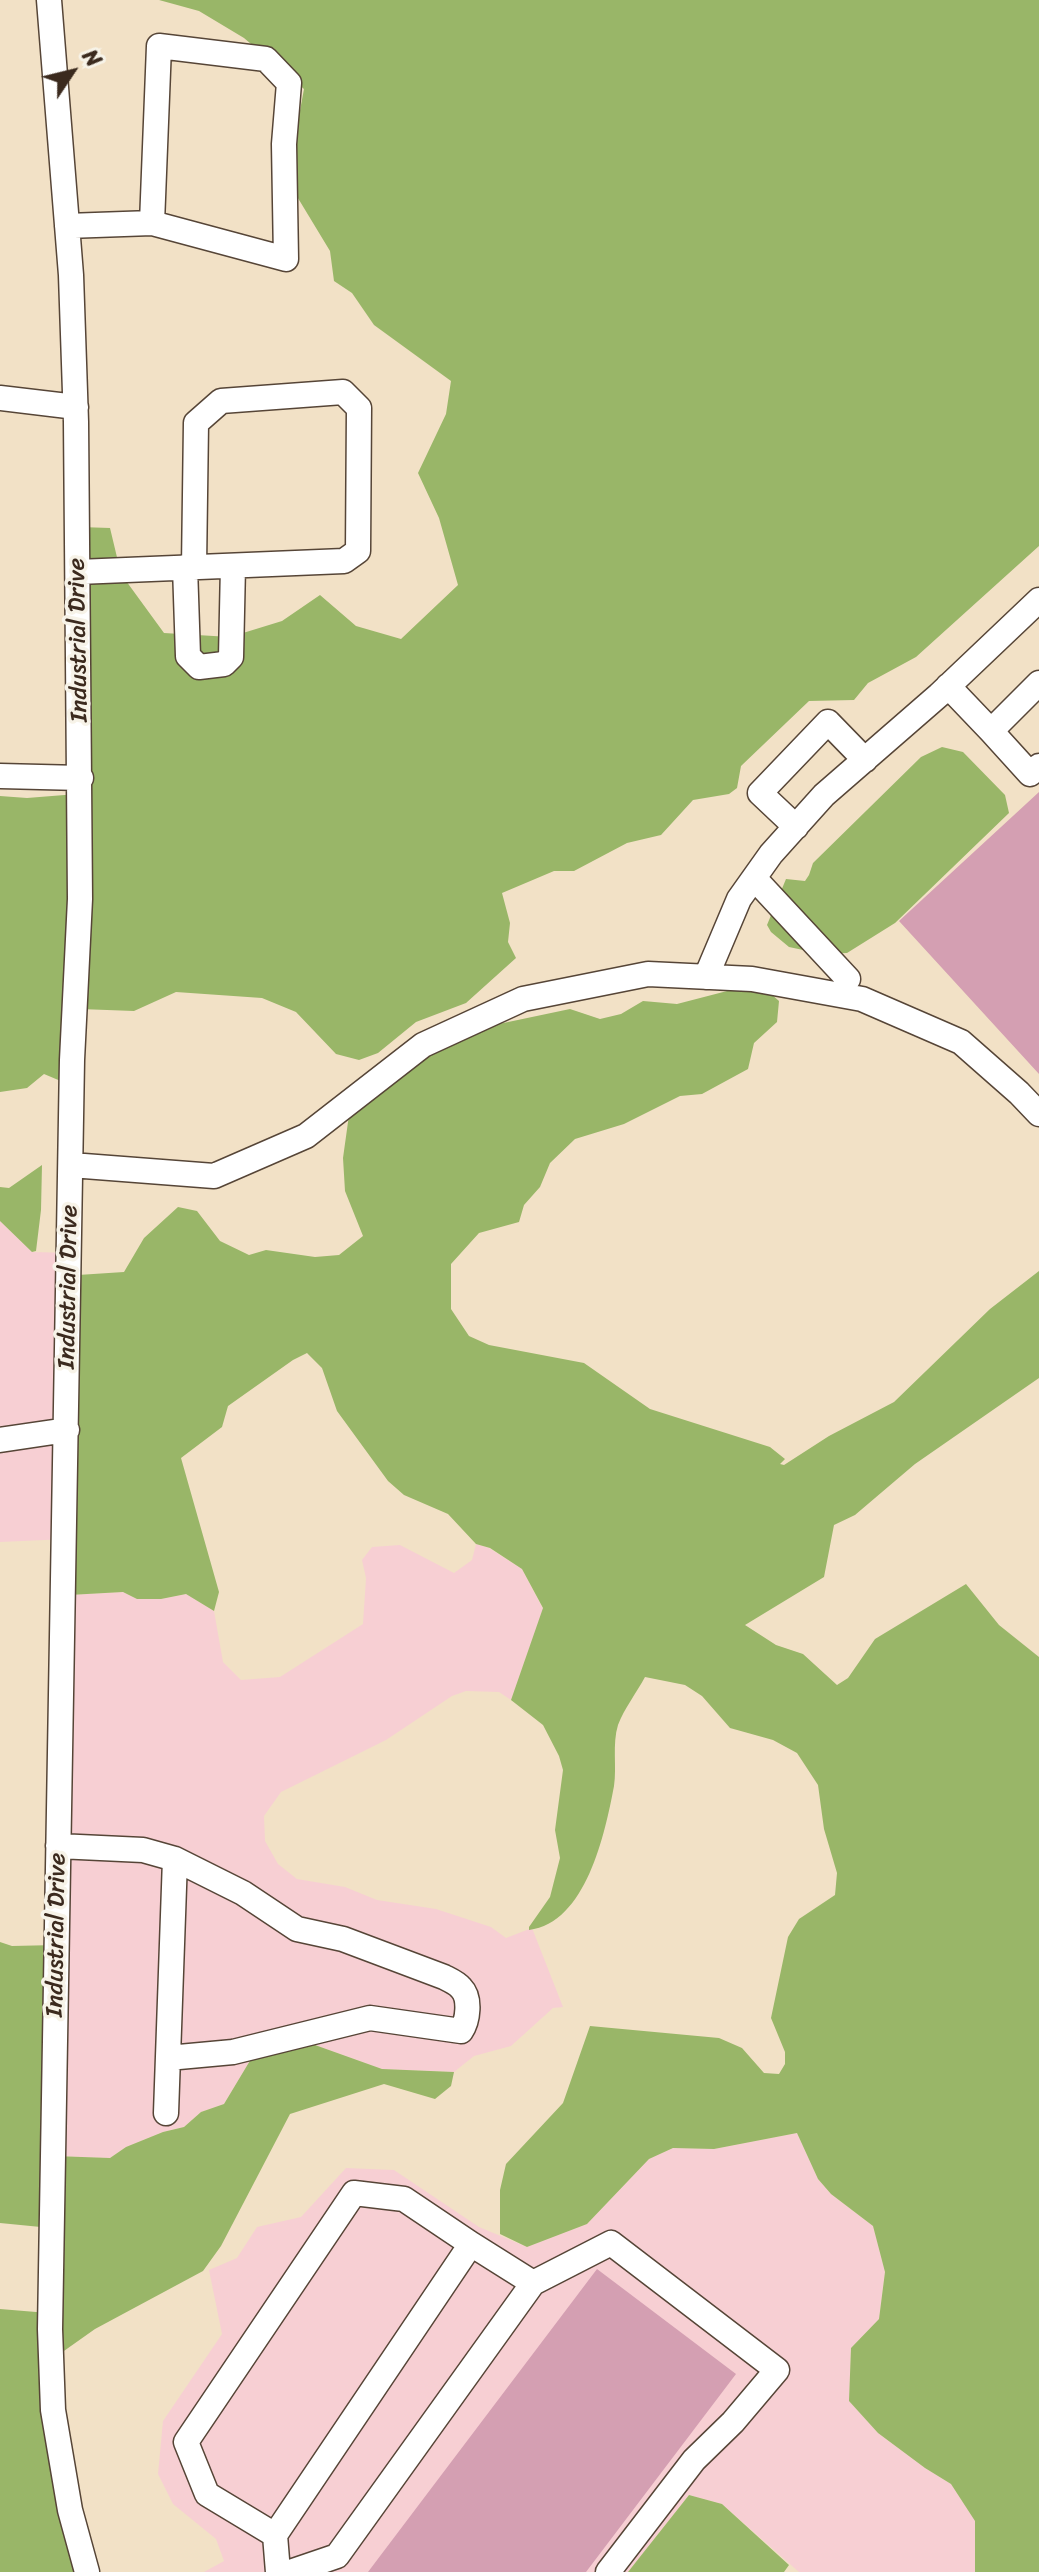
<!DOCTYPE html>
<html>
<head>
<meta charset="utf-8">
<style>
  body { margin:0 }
  #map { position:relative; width:1039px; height:2572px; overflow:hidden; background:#f2e1c6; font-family:Sriracha,sans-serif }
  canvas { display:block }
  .north { position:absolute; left:32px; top:32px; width:80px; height:80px; -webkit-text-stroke:6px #f7f3e8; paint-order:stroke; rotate:55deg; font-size:22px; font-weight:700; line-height:32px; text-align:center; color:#3b2a1e }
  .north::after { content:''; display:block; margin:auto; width:28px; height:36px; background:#3b2a1e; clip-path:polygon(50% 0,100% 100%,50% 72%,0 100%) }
</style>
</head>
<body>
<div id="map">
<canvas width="1039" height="2572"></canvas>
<div class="north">N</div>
</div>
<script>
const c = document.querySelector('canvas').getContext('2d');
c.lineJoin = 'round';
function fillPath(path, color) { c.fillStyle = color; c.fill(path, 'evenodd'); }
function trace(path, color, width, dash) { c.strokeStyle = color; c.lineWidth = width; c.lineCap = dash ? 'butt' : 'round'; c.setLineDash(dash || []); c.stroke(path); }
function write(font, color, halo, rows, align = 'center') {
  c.font = font + ' Sriracha,sans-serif'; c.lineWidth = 7; c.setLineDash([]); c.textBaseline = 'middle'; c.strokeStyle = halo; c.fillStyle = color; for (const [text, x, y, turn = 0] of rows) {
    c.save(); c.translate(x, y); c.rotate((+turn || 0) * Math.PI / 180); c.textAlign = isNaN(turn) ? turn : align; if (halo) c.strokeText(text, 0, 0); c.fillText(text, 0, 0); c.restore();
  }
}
fillPath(new Path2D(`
  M0 1221 32 1252 74 1253 67 1539 0 1542Z
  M476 1544 489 1548 522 1569 543 1609 511 1700 499 1692 466 1691 452 1696 386 1740 281 1792 264 1816 265 1841 278 1864 297 1879 345 1887 377 1900 436 1909 491 1927 506 1938 532 1928 563 2007 553 2008 511 2046 474 2056 454 2072 382 2069 315 2045 254 2054 224 2104 201 2112 184 2127 163 2132 126 2147 110 2158 54 2156 69 1595 123 1592 137 1599H161L186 1594 214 1611 223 1662 241 1680 280 1677 363 1624 366 1578 362 1560 372 1547 400 1545 454 1573 472 1560Z
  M797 2133 818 2179 831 2194 873 2226 885 2272 879 2319 851 2348 849 2401 878 2433 925 2468 951 2484 975 2521V2572H799L722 2504 689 2495 628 2572H204L224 2561 216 2539 173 2504 158 2474 163 2421 222 2334 209 2270 237 2258 257 2227 301 2217 346 2168 394 2170 479 2227 527 2247 587 2224 649 2159 673 2148 714 2149Z`), '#f7cfd3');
fillPath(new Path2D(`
  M159 0H1039V546L916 657 868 683 854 700 809 701 741 766 737 788 729 794 693 800 661 835 627 843 574 871H554L502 893 510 923 508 942 516 958 466 1003 416 1022 378 1053 359 1060 336 1054 296 1012 262 998 176 992 134 1011 80 1009 75 1087 44 1074 27 1088 0 1092V796L27 798 77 794 80 527 110 528 121 574 164 633 230 637 282 621 320 595 356 626 401 639 458 585 439 518 418 473 446 414 451 381 374 325 352 293 334 281 330 251 287 180 304 89 244 38 199 11Z
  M942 747 963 752 1005 795 1009 813 895 923 847 953 822 954 789 947 771 932 767 925 786 879 805 881 809 875 813 863 921 757Z
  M731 990 770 993 779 1001 777 1022 754 1043 748 1069 702 1094 680 1096 624 1124 575 1139 550 1163 540 1187 524 1205 519 1222 479 1233 451 1264V1309L469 1336 489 1345 584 1363 650 1409 770 1447 785 1459 780 1464 784 1465 829 1436 894 1402 990 1309 1039 1271V1378L915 1464 855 1515 834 1525 824 1577 745 1625 776 1645 803 1654 837 1685 848 1678 875 1639 966 1584 999 1625 1039 1657V2572H975V2521L951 2484 925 2468 878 2433 849 2401 851 2348 879 2319 885 2272 873 2226 831 2194 818 2179 797 2133 714 2149 673 2148 649 2159 587 2224 527 2247 500 2234V2190L506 2164 563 2103 590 2026 719 2038 742 2048 764 2073 779 2074 785 2064V2052L771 2018 788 1937 799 1919 835 1895 837 1873 824 1829 818 1785 797 1753 773 1740 730 1728 702 1696 685 1685 645 1677C637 1692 624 1709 618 1725 612 1744 617 1767 614 1786 605 1834 586 1923 529 1930V1927L550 1897 560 1858 555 1830 563 1770 559 1756 543 1725 511 1700 543 1608 522 1569 490 1548 476 1544 448 1514 404 1495 388 1481 337 1411 322 1368 307 1353 293 1360 228 1406 222 1427 181 1458 219 1592 214 1611 186 1594 161 1599H137L123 1592 69 1595 78 1275 124 1272 144 1238 178 1207 197 1211 220 1241 249 1255 266 1250 315 1257 339 1255 363 1236 345 1191 343 1158 349 1115 398 1067 475 1029 570 1009 600 1019 621 1014 643 1001 677 1004Z
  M42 1165 41 1210 36 1251 32 1252 0 1221V1187L9 1188Z
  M0 1942 12 1946 56 1945 54 2156 110 2158 126 2147 163 2132 184 2127 201 2112 224 2104 254 2054 279 2040 315 2045 382 2069 454 2072 451 2086 435 2099 384 2084 290 2114 221 2246 203 2271 95 2329 54 2358 90 2572H0V2309L48 2313 51 2228 0 2223Z
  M689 2495 722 2504 789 2565 784 2572H628Z`), '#99b668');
fillPath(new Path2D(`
  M1039 792V1074L899 921Z
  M597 2269 736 2374 586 2572H368Z`), '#d49fb2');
const minor = new Path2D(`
  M49 0 71 275 76 422 80 899 72 1060 50 2329 53 2410 70 2510 87 2572
  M67 226 152 223 159 46 266 59 289 83 284 144 286 259 152 223
  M0 398 76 407
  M185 567 188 656 199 667 224 664 231 657 233 566
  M78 572 344 561 358 551 359 408 343 392 221 401 196 423 194 567
  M948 686 991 731 1039 683
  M991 731 1030 774 1039 766
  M0 776 81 778
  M796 827 760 793 828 722 865 760
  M754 878 848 979
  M706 977 739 899 771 854 824 795 939 695 1039 600
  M71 1165 214 1176 306 1136 423 1045 523 999 648 974 752 979 862 999 961 1042 1019 1093 1039 1114
  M0 1440 67 1430
  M58 1846 143 1850 175 1859 243 1893 297 1929 343 1939 444 1977C450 1980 457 1983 461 1988 471 1998 468 2021 461 2031L370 2018 233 2052 168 2058
  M166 2113 175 1859
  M533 2283 611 2243 777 2370 733 2422 694 2460 608 2572
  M275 2535 207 2494 186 2442 354 2193 404 2199 471 2244
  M278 2572 275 2535 471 2244 533 2283 337 2556 290 2572`);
trace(minor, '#564537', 27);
trace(minor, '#fff', 24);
write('24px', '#3b2a1e', '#f7f3e8', [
  ["Industrial Drive",79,640,-91],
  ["Industrial Drive",69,1287,-89],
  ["Industrial Drive",57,1935,-89]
]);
</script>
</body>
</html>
